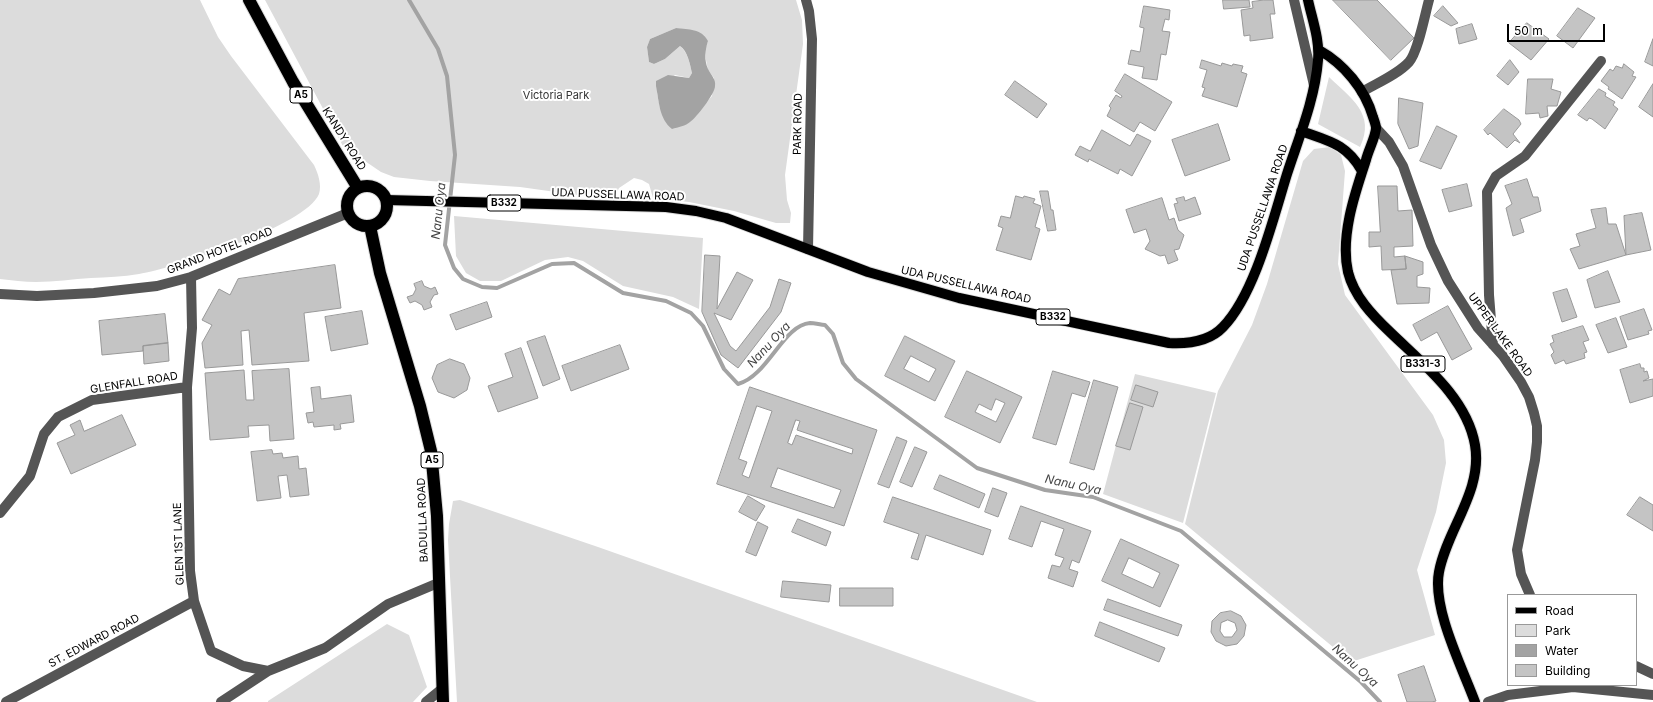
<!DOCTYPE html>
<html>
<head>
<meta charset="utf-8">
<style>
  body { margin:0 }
  #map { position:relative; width:1653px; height:702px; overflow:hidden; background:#fff; font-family:Inter,sans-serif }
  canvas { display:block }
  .legend { position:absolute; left:1507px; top:594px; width:130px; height:92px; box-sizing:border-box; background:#fff; border:1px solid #999; margin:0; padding:5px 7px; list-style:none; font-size:12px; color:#000 }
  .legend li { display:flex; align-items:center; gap:8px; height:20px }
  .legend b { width:20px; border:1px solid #999 }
  .scale { position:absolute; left:1507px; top:24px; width:98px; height:18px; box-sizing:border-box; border:2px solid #000; border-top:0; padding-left:5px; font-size:12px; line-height:14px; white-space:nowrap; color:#000; -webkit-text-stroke:3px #fff; paint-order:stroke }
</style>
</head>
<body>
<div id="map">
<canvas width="1653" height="702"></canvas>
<ul class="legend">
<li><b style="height:5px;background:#000"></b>Road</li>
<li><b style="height:11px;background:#dcdcdc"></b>Park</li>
<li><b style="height:11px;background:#a3a3a3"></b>Water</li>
<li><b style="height:11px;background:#c4c4c4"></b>Building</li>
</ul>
<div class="scale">50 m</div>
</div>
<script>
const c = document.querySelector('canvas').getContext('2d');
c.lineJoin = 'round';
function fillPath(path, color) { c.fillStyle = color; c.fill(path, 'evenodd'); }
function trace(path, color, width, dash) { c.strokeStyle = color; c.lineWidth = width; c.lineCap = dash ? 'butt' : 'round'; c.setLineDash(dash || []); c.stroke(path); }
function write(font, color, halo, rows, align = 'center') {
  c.font = font + ' Inter,sans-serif'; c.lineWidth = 4; c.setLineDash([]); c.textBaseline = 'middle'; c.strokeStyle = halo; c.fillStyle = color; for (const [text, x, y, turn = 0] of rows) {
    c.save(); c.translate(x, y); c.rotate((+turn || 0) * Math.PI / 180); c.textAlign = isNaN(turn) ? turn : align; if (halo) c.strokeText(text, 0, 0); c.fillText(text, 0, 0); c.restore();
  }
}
fillPath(new Path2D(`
  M0 0H200L218 37 231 56 314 165C318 173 322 185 319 194 306 226 174 268 139 274 123 277 107 277 91 278 73 279 54 282 36 282 24 282 12 280 0 279Z
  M265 0H796L802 20 803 44 785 175 787 200 791 213 790 223H776L734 211 689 202 653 198 649 184 642 180 634 178 619 188 613 200 520 187 430 181 394 177 381 172 359 157 344 148ZM676 28 686 30 708 41 705 50 706 60 708 70 714 78 712 96 702 107 660 108 657 93 675 75 689 78 692 73C690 65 688 52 680 46L665 59 654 64 649 62 647 47 650 39Z
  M1329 77C1351 98 1376 114 1360 147L1318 124Z
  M1330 147 1341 155 1345 171 1338 264 1345 295 1433 415 1444 440 1446 463 1436 512 1417 570 1435 635 1351 662 1185 524 1218 391 1252 325 1267 284 1303 161 1314 149Z
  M454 216 703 238 699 309 673 297 623 286 583 261 568 257 545 260 501 281H480L466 273 456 256Z
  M1135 374 1216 393 1183 523 1103 494Z
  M460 500 598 547 1037 702H457L448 540 449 524 453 501Z
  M387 624 409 635 427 687 413 702H268V701Z`), '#dcdcdc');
fillPath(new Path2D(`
  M676 28C689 30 701 28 708 41 705 50 704 60 708 69 711 75 716 79 715 86 715 94 696 118 690 122 686 126 678 127 672 129 659 119 659 101 656 86V81L668 75 689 78 692 73C690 65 688 51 680 46L665 59 654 64 649 62 647 47 650 39Z`), '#a3a3a3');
trace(new Path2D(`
  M409 0 438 49 447 76 455 155 445 245 454 268 463 279 482 287 497 288 552 264 574 263 623 293 666 301 691 313 703 326 724 369 738 384C768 376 783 325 810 323 815 323 821 325 825 325L833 334 843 363 856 379 977 468 1045 490 1093 497 1181 531 1361 682 1380 702`), '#a3a3a3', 4);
const building = new Path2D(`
  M1223 0H1249L1250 7 1224 9Z
  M1264 0H1273L1275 14H1270L1273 38 1250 41V35L1244 36 1241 10 1253 8 1252 2Z
  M1333 0H1377L1414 38 1391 60Z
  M1144 6 1170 10 1169 20 1165 19 1162 31 1170 32 1166 55 1161 54 1157 80 1142 78 1144 67 1128 64 1131 50 1140 52 1144 28 1140 27Z
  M1443 6 1458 23 1451 26 1434 16Z
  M1578 8 1595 18 1573 48 1557 36Z
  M1527 23 1549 39 1531 60 1509 43Z
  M1472 24 1477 39 1459 44 1456 29Z
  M1653 39V66L1645 62Z
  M1202 60 1221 66 1222 63 1232 66 1233 64 1243 66 1241 72 1247 74 1237 107 1202 96 1205 88 1202 87 1207 70 1200 68Z
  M1510 60 1519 72 1508 85 1497 76Z
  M1624 64 1634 72 1632 76 1636 77 1622 99 1608 89 1609 87 1601 81 1610 69 1613 71 1616 66 1622 68Z
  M1125 74 1172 102 1155 131 1140 122 1134 132 1107 116 1111 108 1109 106 1116 95 1121 98 1122 96 1115 91Z
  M1528 79H1553L1551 89 1561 92 1557 106H1547L1548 116 1540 118 1539 113 1526 114Z
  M1015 81 1047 104 1037 118 1005 95Z
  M1653 84V117L1639 107Z
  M1599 89 1606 93 1605 96 1615 102 1613 105 1618 109 1605 129 1592 119 1589 118 1587 121 1578 115Z
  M1399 98 1423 103 1418 146 1409 149 1398 124Z
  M1504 109 1519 120 1521 124 1513 134 1520 143 1515 140 1507 148 1490 133 1488 135 1484 130Z
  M1218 124 1230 160 1185 176 1172 140Z
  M1437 126 1457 136 1441 169 1420 161Z
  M1102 130 1130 146 1137 134 1151 141 1132 176 1120 169 1118 174 1089 159 1088 162 1075 155 1080 146 1090 151Z
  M1527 179 1533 197H1538L1541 211 1520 219 1524 232 1513 236 1506 208 1512 204 1505 186Z
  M1467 184 1472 206 1449 212 1442 190Z
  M1378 186H1397L1398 211 1412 210 1413 246 1394 247V257L1405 256 1406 269 1382 270 1381 246 1369 247V232H1380Z
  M1040 191H1048L1051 210H1053L1056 230 1048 231Z
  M1016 196 1023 198 1024 196 1035 199 1033 203 1041 206 1035 227 1040 229 1031 260 996 250 1003 228 998 226 1001 216 1010 218Z
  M1184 197 1185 201 1195 197 1201 214 1179 221 1174 204 1178 203 1176 199Z
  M1162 198 1169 220 1174 218 1178 230 1184 235 1179 249 1174 250 1178 260 1168 264 1165 255 1160 256 1145 249 1150 241 1146 229 1134 233 1126 210Z
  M1606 208 1608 224H1616L1626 255 1579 269 1570 249 1580 246 1576 234 1596 228 1591 210Z
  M1642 213 1651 250 1626 255 1624 216Z
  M705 255 720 256 717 309 737 272 753 280 731 320 714 313 730 346 736 351 770 307 779 279 791 283 781 312 738 368 721 355 702 312Z
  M1405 256 1423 262V274L1417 276V287L1430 288 1429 303 1397 304 1391 270 1406 269Z
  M335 265 341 308 304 313 309 361 252 365 249 330 241 331 243 365 205 368 202 343 212 325 202 320 219 289 230 295 238 279Z
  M1608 271 1620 302 1595 308 1587 280Z
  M422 281 424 286 431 289 435 287 438 294 434 295 430 302 432 307 424 310 422 305 415 301 410 303 407 297 413 295 416 289 414 284Z
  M1567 289 1577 317 1562 322 1553 293Z
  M487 302 492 317 456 330 450 315Z
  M1448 306 1472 349 1452 360 1437 332 1421 341 1413 325Z
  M1644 309 1652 330 1648 331 1649 334 1628 340 1620 317Z
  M362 311 368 344 331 351 325 317Z
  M165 314 168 343 143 346V351L102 355 99 321Z
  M1616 318 1627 347 1608 353 1596 325Z
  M1583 326 1589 340 1583 342 1587 352 1584 353 1585 358 1566 364 1564 360 1555 364 1551 355 1554 352 1550 344 1554 342 1552 336Z
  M545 336 560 379 543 386 527 342Z
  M905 336 955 361 935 401 885 376ZM911 356 936 369 929 382 904 369Z
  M168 343 169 361 144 364 143 346Z
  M620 345 629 369 571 391 562 366Z
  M521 348 538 398 498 412 488 386 513 377 505 354Z
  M450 359 464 364 470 378 467 390 454 398 438 392 432 378 437 365Z
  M1640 364 1641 368H1644V372L1647 371 1649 378 1643 381 1653 379V396L1630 403 1620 370Z
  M289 369 294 439 270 441 269 425 248 426 249 437 210 440 205 373 244 370 246 400H254L252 371Z
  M967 371 1022 397 1000 443 945 417ZM996 399 1005 403 996 422 975 412 979 404 991 410Z
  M1053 371 1090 382 1085 397 1072 393 1056 445 1033 438Z
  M1094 380 1118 387 1094 470 1070 463Z
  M1136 385 1158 392 1153 407 1131 400Z
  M320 387 321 399 351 395 354 422 340 424 341 429 334 430V425L314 427 313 422 308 423 306 413 314 412 311 388Z
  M750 387 877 430 844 526 717 484ZM757 406 772 411 749 478 742 475 747 462 739 459ZM796 420 800 421 797 430 853 449 852 454 796 435 792 445 788 443ZM778 468 841 490 834 508 771 487Z
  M1130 403 1143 407 1130 450 1116 446Z
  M122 415 136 445 71 474 57 443 75 435 70 425 80 420 84 431Z
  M897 437 907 441 889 488 878 484Z
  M915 447 927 452 912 487 900 482Z
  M272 450 273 454 282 453 283 458 298 456 299 469 306 468 309 495 290 497 287 475 278 476 281 498 257 501 251 452Z
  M940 475 985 494 979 508 934 489Z
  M993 488 1007 493 998 517 985 512Z
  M748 496 765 506 756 521 739 512Z
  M893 497 991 530 983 555 926 535 918 560 911 558 919 534 884 522Z
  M1640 497 1653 505V531L1627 515Z
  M1021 506 1091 531 1079 563 1072 560 1069 569 1078 572 1073 587 1048 578 1052 565 1060 567 1064 558 1055 555 1064 529 1041 521 1032 547 1009 539Z
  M798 519 831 532 826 546 792 532Z
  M758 522 768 527 756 556 746 552Z
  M1121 539 1179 565 1160 607 1102 581ZM1129 558 1160 573 1153 588 1122 574Z
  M783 581 831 585 829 602 781 597Z
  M840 588H893V606H840Z
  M1108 599 1182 625 1178 636 1104 610Z
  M1231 611 1241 616 1246 625 1244 636 1237 644 1226 646 1216 641 1211 632 1212 621 1220 613ZM1228 620 1235 623 1237 630 1232 637H1224L1220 631 1221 623Z
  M1100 622 1165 648 1159 662 1095 636Z
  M1424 666 1436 701 1432 702H1407L1398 675Z`);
fillPath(building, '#c4c4c4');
trace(building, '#999', 1);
const major = new Path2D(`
  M1319 50C1344 64 1365 89 1373 117 1374 120 1376 125 1376 128 1376 136 1368 151 1366 160 1355 193 1340 236 1348 272 1354 296 1372 315 1390 332 1423 364 1467 398 1475 445 1483 491 1447 529 1439 572 1432 608 1462 667 1475 702
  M1301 131C1329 141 1347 144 1362 171
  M386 200 666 207 696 211 726 218 868 272 959 298 1169 343C1188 344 1209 342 1223 327 1255 294 1273 219 1287 174 1299 137 1315 99 1318 60 1320 40 1312 19 1308 0`);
const highway = new Path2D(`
  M249 0 293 82 358 188
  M347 206a20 20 0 1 1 40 0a20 20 0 1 1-40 0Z
  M370 226 380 273 420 406 431 451 437 516 443 702`);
trace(major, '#dbdbdb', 12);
trace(highway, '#dbdbdb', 14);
trace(new Path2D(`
  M806 0 809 11 812 39 808 249
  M1294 0 1314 85
  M1362 92C1377 83 1397 75 1409 62 1418 52 1425 14 1429 0
  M1376 128 1389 142 1403 166 1431 245 1448 281 1478 328 1503 356 1521 382 1529 397 1534 413 1537 426V442L1535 460 1517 550 1521 574 1530 595
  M191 277 192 328 187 387 190 571 194 601 211 651 243 666 268 671 325 648 388 604 438 583
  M0 294 37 296 94 293 157 286 191 277 348 213
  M1493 345 1489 295 1487 192 1496 176 1525 156 1601 61
  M0 513 30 476 44 434 58 417 92 400 187 387
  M1636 666 1653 674
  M6 702 194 601
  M221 702 268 671
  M426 702 442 689
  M1488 702 1508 695 1573 687 1653 695`), '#555', 10);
trace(major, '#000', 10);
trace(highway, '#000', 12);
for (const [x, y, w] of [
  [301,95,22],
  [504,203,34],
  [1053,317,34],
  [1423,364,44],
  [432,460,22]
]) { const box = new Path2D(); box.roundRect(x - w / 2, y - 8, w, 16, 3); c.fillStyle = '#fff'; c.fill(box); trace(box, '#000', 1); }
write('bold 10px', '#000', null, [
  ["A5",301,95],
  ["B332",504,203],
  ["B332",1053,317],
  ["B331-3",1423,364],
  ["A5",432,460]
]);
write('11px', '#333', '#fff', [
  ["Victoria Park",556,96]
]);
write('11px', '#000', '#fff', [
  ["PARK ROAD",798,124,-89],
  ["KANDY ROAD",344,139,58],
  ["UDA PUSSELLAWA ROAD",618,195,2],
  ["UDA PUSSELLAWA ROAD",1263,208,-71],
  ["GRAND HOTEL ROAD",220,251,-21],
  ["UDA PUSSELLAWA ROAD",966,285,13],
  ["UPPER LAKE ROAD",1500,335,54],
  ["GLENFALL ROAD",134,383,-9],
  ["BADULLA ROAD",423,520,-92],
  ["GLEN 1ST LANE",179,544,-92],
  ["ST. EDWARD ROAD",94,641,-28]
]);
write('italic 12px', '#444', '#fff', [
  ["Nanu Oya",439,211,-84],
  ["Nanu Oya",769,345,-47],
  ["Nanu Oya",1073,485,12],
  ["Nanu Oya",1355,666,42]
]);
</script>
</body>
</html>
